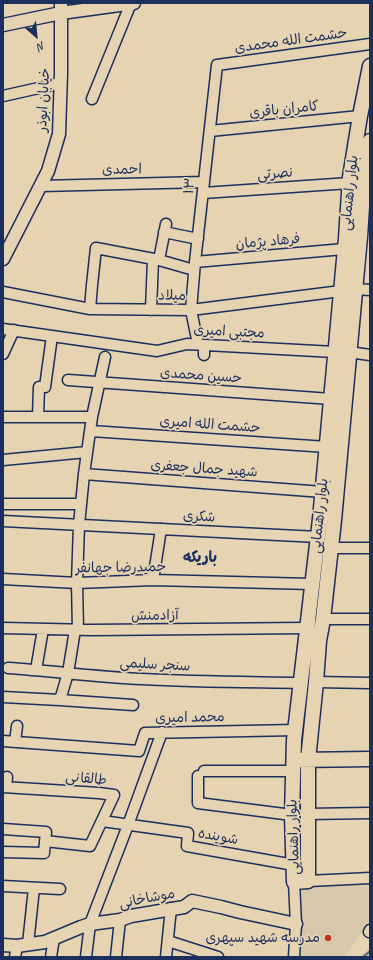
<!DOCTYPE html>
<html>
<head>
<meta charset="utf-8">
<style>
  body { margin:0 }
  #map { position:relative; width:373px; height:960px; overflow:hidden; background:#e6d3b1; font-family:Caveat,sans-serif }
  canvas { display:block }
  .frame { position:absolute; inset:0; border:4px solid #1b2f5e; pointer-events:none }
  .north { position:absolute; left:16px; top:16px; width:40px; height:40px; -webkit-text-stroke:3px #e6d3b1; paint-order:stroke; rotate:153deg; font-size:11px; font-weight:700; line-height:16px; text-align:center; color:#1b2f5e }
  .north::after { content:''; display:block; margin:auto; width:14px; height:18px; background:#1b2f5e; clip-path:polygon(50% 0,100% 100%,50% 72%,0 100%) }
</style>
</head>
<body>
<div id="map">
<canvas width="373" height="960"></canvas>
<div class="frame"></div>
<div class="north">N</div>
</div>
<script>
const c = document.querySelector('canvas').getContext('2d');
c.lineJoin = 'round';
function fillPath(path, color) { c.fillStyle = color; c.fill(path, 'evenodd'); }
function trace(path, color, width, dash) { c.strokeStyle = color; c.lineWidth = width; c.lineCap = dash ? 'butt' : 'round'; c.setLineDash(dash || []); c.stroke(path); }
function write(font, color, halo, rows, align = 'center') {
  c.font = font + ' Caveat,"Playpen Sans Arabic",sans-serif'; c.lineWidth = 3.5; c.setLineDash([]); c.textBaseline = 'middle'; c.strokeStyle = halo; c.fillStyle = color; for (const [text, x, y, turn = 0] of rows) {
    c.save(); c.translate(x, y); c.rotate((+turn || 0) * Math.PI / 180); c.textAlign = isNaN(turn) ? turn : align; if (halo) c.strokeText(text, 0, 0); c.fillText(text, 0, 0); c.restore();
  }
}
fillPath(new Path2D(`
  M370 882V919L345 957H298V885Z`), '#d7c7ab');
trace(new Path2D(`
  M363 957 369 952`), '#6b707f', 2.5);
const minor = new Path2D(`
  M3 96 61 83
  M92 99 131 3
  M210 131 360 116
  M41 186 204 182
  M203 193 350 183
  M164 232 198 239
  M159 260 194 270
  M195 262 344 249
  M355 289 370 290
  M3 292 90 309 191 310 341 291
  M90 309 92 285 96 248 159 260 166 224
  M151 310 153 259
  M3 329 157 351 187 344 335 352
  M198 344 191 310 195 262 217 65 370 44
  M204 345V355
  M349 352 370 355
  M3 354 14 330
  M68 380 331 399
  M3 417H92
  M38 417 39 387H45L52 336
  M91 431 327 447
  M3 460 87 452
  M84 474 323 492
  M3 504H81
  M3 521 318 537
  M330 548H370
  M3 579 77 583 153 580 312 584
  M153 580 161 529
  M323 619H370
  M3 628 92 630 307 628
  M78 630 77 583 79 525 84 474 92 417 105 357
  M8 668C53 671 97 677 142 679 195 682 248 682 301 683
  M36 670 43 629
  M316 682 370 683
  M3 697 60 700 133 705
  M60 700 68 673 75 630
  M3 741 139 751 145 733 296 730
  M15 742 17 726
  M204 771H293
  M198 776V803L292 815
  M3 787 99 793 114 795 90 846 45 841
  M6 787 7 777
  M308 814 370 813
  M102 821 188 833 187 846 294 865
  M3 829 46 832 44 853 3 852
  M308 881 370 878
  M294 882 296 924 294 957
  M3 886 60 889
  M369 932 370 930
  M168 941 218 957
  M28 944 34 888
  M15 957 17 946
  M51 957 54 938
  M86 957 90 924 128 825 162 732
  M116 957 120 920
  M166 957 171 908`);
const tertiary = new Path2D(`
  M3 25 61 13 134 3
  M3 259 48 171 59 134 61 73V3
  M3 945 17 946 45 942 81 927 90 924 120 920 131 916 184 907 192 901 221 907 240 912 296 924`);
const secondary = new Path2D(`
  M370 66 360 116 350 177 346 238 320 519 294 740 292 815 294 882 308 881V760L316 682 319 641 323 619 334 520 360 237 364 175 370 141
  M298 760 370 759`);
trace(minor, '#1b2f5e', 13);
trace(tertiary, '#1b2f5e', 15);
trace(secondary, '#1b2f5e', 17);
trace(minor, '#e6d3b1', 10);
trace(tertiary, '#e6d3b1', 12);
trace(secondary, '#e6d3b1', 14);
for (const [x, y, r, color] of [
  [328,938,4,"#c8321e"]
]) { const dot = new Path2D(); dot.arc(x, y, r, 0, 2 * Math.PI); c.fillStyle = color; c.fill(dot); trace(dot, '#e6d3b1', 1.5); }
write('14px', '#1b2f5e', '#e6d3b1', [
  ["حشمت الله محمدی",291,41,-8],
  ["خیابان ابوذر",44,100,-87],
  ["کامران باقری",284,110,-6],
  ["احمدی",122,170,-1],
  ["نصرتی",275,174,-4],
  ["۱۳",190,186,-84],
  ["بلوار راهنمایی",350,193,-84],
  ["فرهاد پژمان",268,242,-5],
  ["میلاد",172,296,1],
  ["مجتبی امیری",229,332,3],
  ["حسین محمدی",201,376,4],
  ["حشمت الله امیری",210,425,4],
  ["شهید جمال جعفری",204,469,4],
  ["بلوار راهنمایی",320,516,-84],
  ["شکری",199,517,3],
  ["حمیدرضا جهانفر",121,568,-1],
  ["آزادمنش",155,616,-1],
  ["سنجر سلیمی",155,665,3],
  ["محمد امیری",190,718,-1],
  ["طالقانی",86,779,5],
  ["شوینده",218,837,10],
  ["بلوار راهنمایی",294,837,-92],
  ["موشاخانی",147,899,-11]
]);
write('14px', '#1b2f5e', '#e6d3b1', [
  ["مدرسه شهید سپهری",320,938]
], 'right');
write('bold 15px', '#1b2f5e', '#e6d3b1', [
  ["باریکه",200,558]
]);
</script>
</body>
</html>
